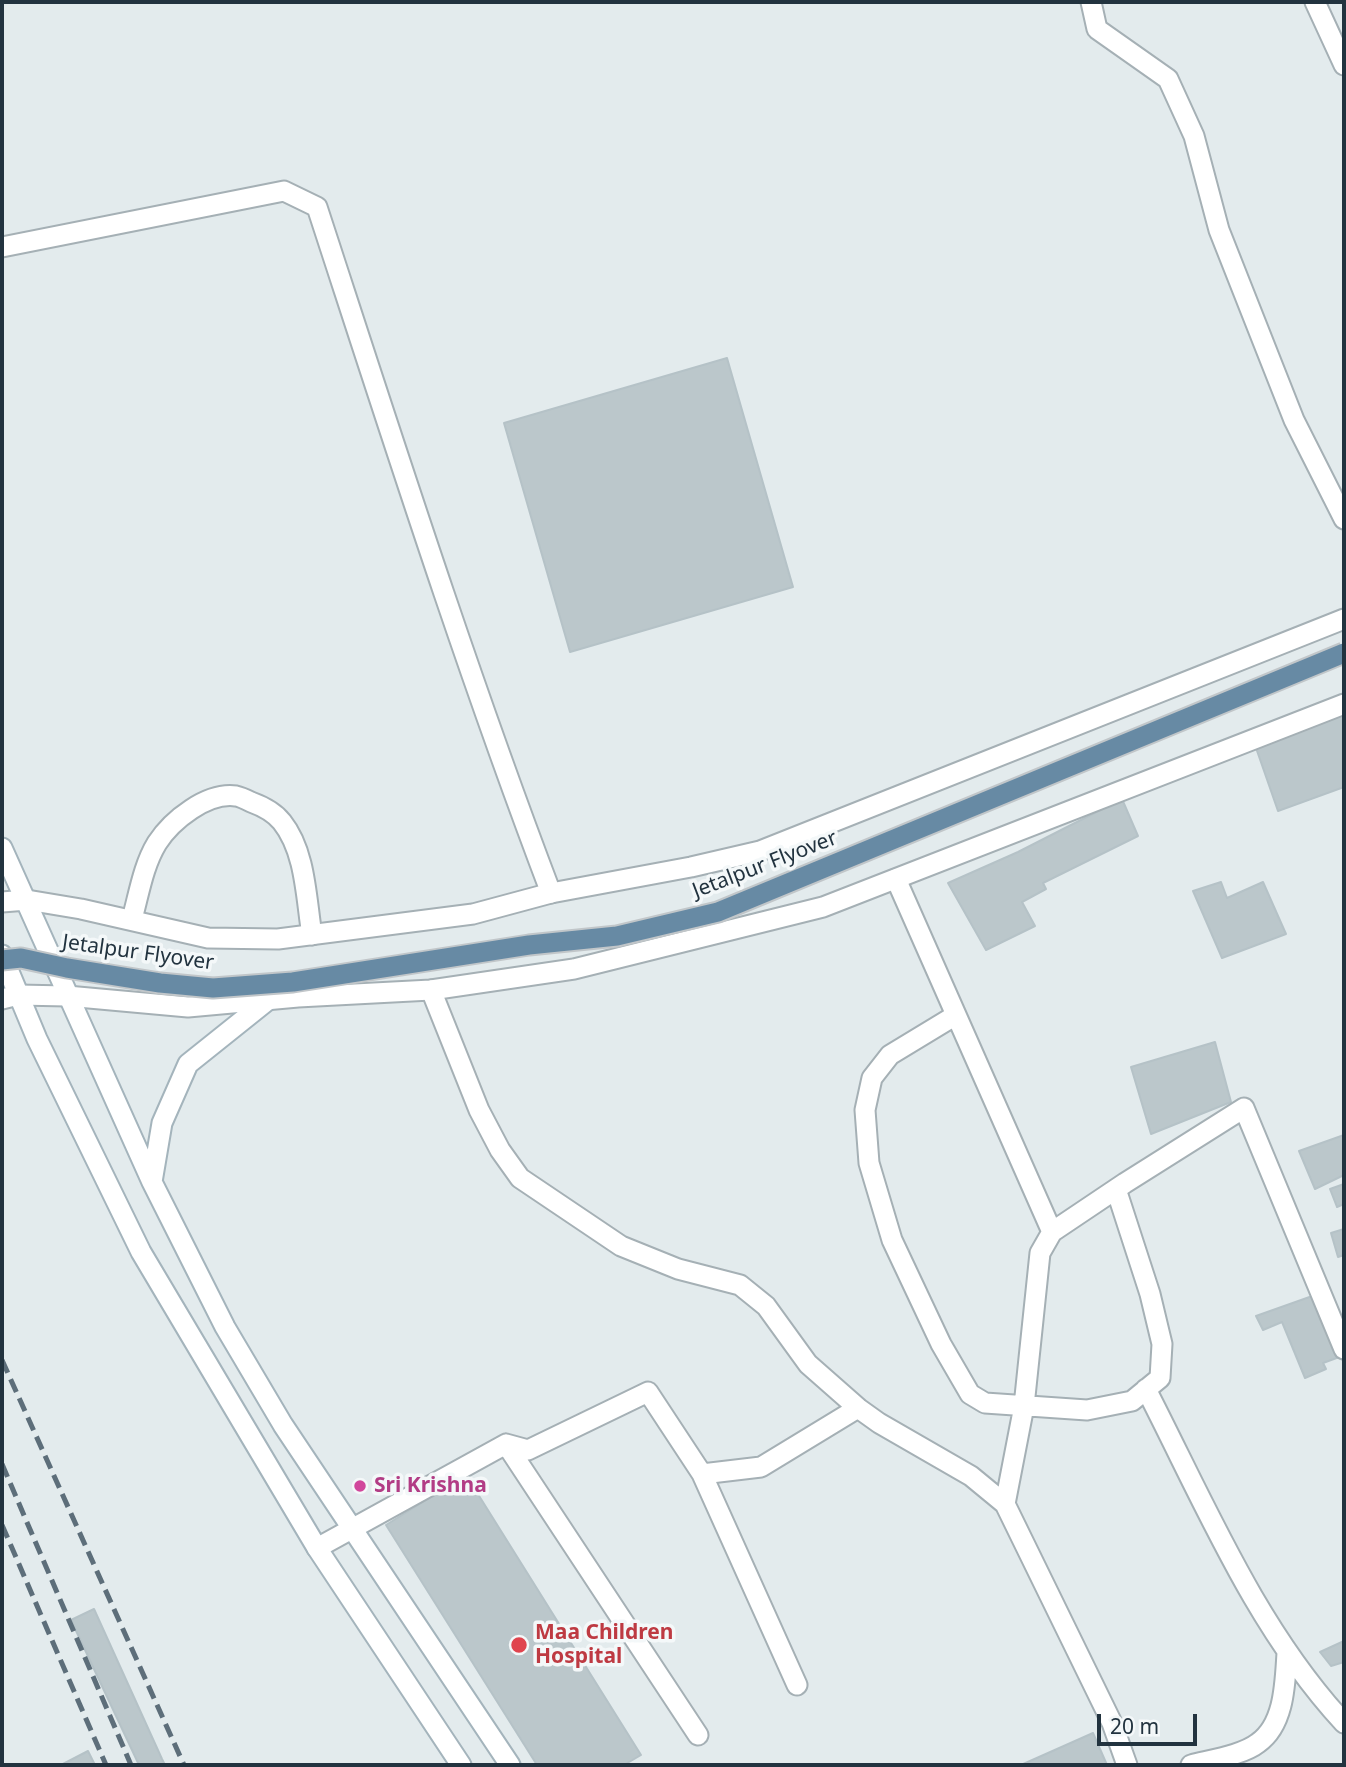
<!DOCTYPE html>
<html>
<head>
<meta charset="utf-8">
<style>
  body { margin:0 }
  #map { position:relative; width:1346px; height:1767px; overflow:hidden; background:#e3ebed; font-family:"Noto Sans",sans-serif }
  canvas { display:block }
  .frame { position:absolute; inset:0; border:4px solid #22333f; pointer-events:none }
  .scale { position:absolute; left:1097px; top:1714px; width:100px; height:32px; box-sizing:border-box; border:4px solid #22333f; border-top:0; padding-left:9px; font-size:21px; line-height:24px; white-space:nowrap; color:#22333f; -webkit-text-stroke:5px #f4f8f9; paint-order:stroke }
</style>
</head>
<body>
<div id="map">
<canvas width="1346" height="1767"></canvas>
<div class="frame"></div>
<div class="scale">20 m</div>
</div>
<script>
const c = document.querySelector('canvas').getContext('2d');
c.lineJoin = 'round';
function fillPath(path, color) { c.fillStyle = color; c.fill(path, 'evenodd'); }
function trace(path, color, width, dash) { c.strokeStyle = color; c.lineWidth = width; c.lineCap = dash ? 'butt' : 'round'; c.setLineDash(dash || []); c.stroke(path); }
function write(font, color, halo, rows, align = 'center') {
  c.font = font + ' "Noto Sans",sans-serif'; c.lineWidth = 7; c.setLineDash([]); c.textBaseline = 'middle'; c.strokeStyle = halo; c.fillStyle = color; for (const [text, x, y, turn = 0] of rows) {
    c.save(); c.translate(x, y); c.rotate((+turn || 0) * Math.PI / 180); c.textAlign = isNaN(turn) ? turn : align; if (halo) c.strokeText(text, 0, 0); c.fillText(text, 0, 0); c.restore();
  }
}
const building = new Path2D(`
  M727 358 793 587 570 652 504 423Z
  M1343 713 1344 787 1278 811 1255 745Z
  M1122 799 1138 836 1043 883 1046 889 1022 902 1035 926 986 950 948 883 1018 852Z
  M1221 882 1227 898 1263 882 1286 934 1222 958 1193 891Z
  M1215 1042 1231 1102 1151 1134 1131 1067Z
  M1344 1135V1175L1315 1189 1299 1151Z
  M1344 1184V1204L1337 1207 1330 1189Z
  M1344 1229V1255L1338 1257 1331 1233Z
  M1318 1294 1342 1356 1323 1363 1326 1369 1305 1378 1282 1322 1263 1330 1256 1316Z
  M466 1475 641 1755 624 1765H537L386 1525Z
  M94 1609 162 1759 165 1765H139L71 1620Z
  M1344 1641V1662L1331 1666 1320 1652Z
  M1093 1733 1107 1765H1021Z
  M88 1751 95 1765H61Z`);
fillPath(building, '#bbc7cb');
trace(building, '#b5c2c7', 2);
const service = new Path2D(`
  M1315 2 1344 65
  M2 247 284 191 317 207C392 437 465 667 551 893
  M132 919C139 894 143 866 157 843 172 820 207 792 236 796 241 797 247 800 251 802 262 806 275 813 282 822 306 852 306 899 312 935`);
const minor = new Path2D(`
  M1091 2 1097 29 1168 79 1194 136 1219 230 1294 420 1344 519
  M896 879 1052 1232
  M431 990 479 1110 500 1150 520 1178 621 1246 678 1269 740 1285 766 1306 808 1364 858 1408 879 1423 971 1476 1005 1504 1112 1723 1127 1765
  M2 999 18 995
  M956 1015 890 1055 872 1078 865 1110 869 1163 892 1240 941 1344 970 1394 985 1403 1087 1410 1132 1401 1160 1378 1162 1344 1150 1294 1116 1189
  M1146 1389C1205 1504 1256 1628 1344 1723
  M506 1444 698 1735
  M702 1474 797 1685
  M1005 1504 1024 1406 1040 1253 1052 1232 1125 1183 1244 1108 1344 1349
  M317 1548 506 1444 528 1450 648 1392 702 1474 761 1467 858 1408
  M1191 1765C1210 1760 1243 1755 1258 1743 1285 1724 1285 1682 1287 1653`);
const tertiary = new Path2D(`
  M2 902 27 900 81 909 208 938 278 939 473 914 551 893 691 867 760 851 1344 619
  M18 995 67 996 188 1007 298 997 431 990 574 969 823 907 1344 704`);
const secondary = new Path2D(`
  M2 848 152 1182 225 1327 283 1425 510 1765
  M2 955 37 1039 141 1252 317 1548 461 1765
  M152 1182 162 1123 188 1064 268 1000`);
trace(service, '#a5b0b5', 23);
trace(minor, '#a5b0b5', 23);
trace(tertiary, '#a5b0b5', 23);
trace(secondary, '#a4b4bc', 23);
trace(service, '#fff', 19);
trace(minor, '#fff', 19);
trace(tertiary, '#fff', 19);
trace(secondary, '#fff', 19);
trace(new Path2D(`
  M2 1360 184 1765
  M2 1464 131 1765
  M2 1525 106 1765`), '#5d6e7a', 5, [14, 7]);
const primaryBridge = new Path2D(`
  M2 960 21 958 67 968 160 983 213 988 293 982 529 945 617 936 718 912 1344 653`);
trace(primaryBridge, '#c1c6c9', 23, []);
trace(primaryBridge, '#678aa4', 19);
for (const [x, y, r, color] of [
  [360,1486,7,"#d1479c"],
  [519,1645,9,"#e0444e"]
]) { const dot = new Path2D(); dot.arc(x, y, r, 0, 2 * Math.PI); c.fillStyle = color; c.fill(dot); trace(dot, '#f4f8f9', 2.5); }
write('21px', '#22333f', '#f4f8f9', [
  ["Jetalpur Flyover",765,865,-21],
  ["Jetalpur Flyover",138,953,8]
]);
write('bold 21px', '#b23c85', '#f4f8f9', [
  ["Sri Krishna",374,1486]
], 'left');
write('bold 21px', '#be3a42', '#f4f8f9', [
  ["Maa Children",535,1633],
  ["Hospital",535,1657]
], 'left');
</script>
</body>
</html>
